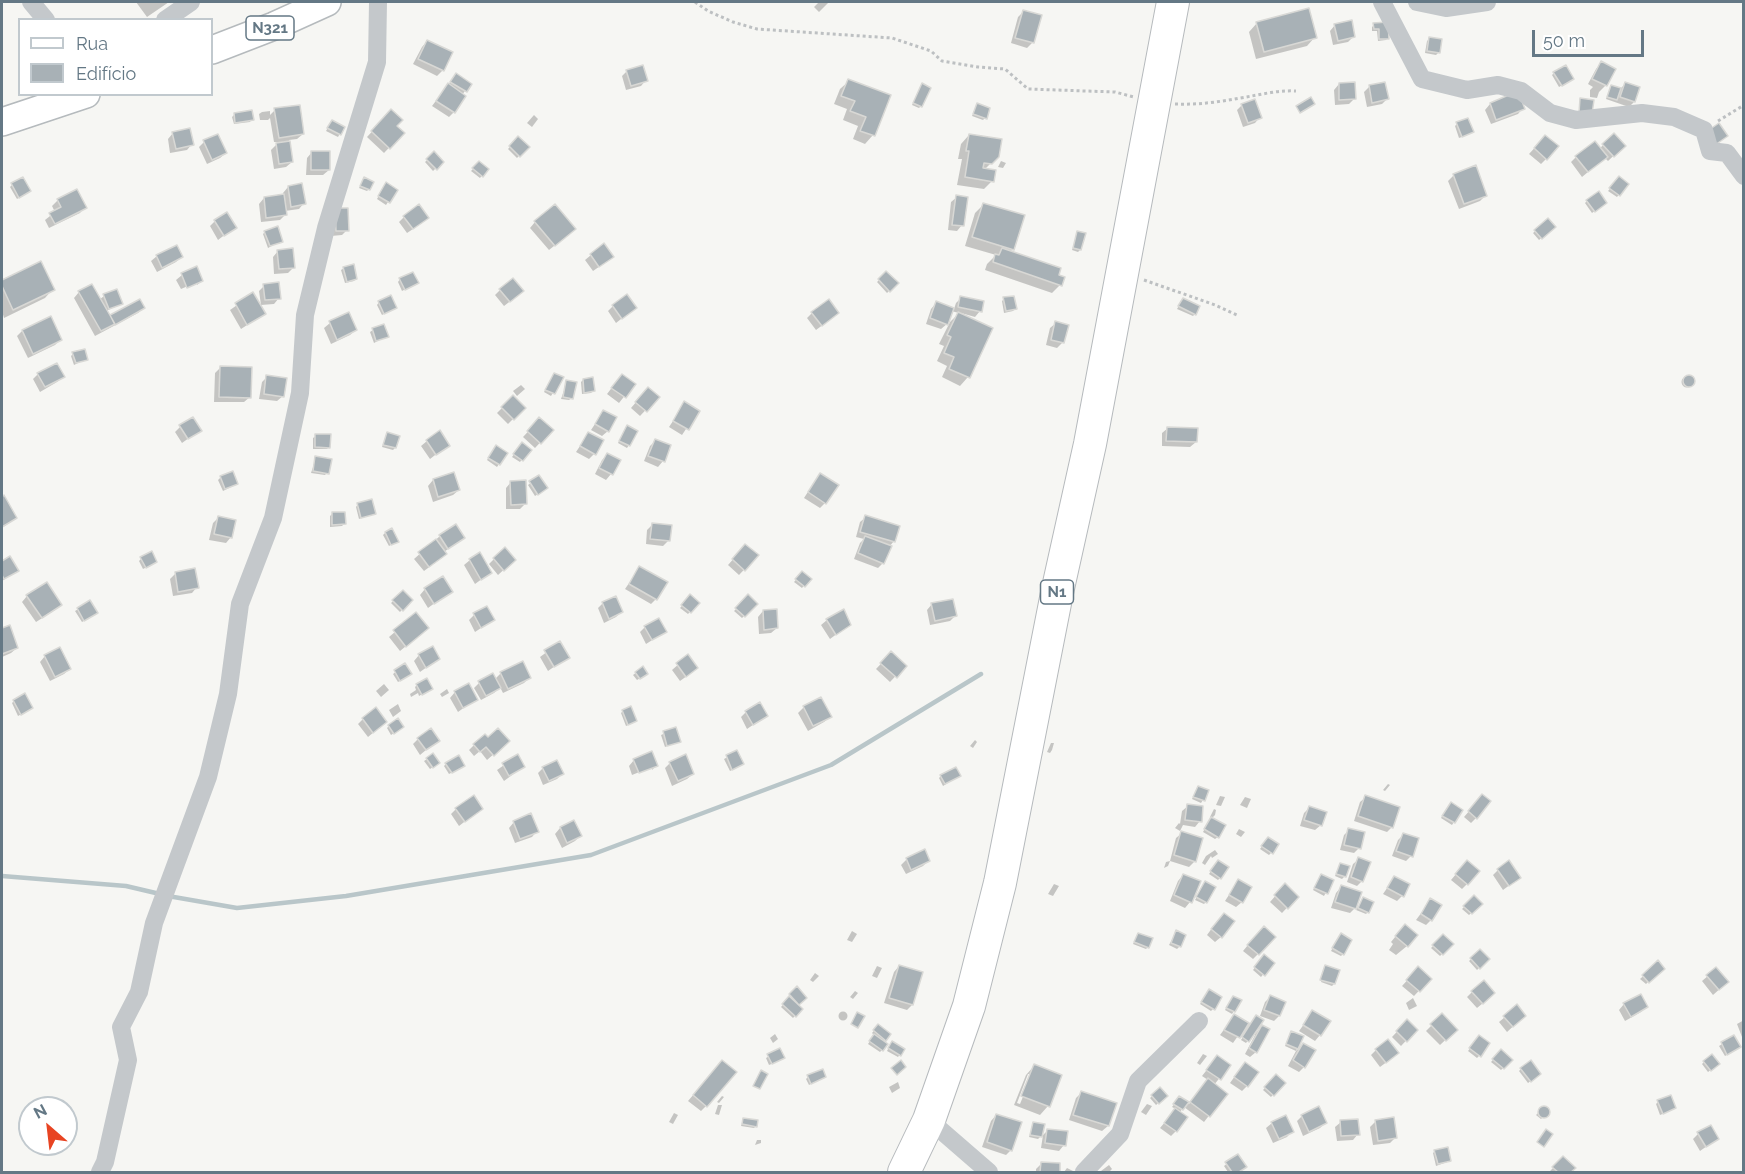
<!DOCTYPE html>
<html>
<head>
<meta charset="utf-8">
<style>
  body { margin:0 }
  #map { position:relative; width:1745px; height:1174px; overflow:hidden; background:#f6f6f3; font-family:Raleway,sans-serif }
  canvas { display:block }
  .frame { position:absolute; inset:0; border:3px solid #647885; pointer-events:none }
  .legend { position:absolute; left:18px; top:18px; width:195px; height:78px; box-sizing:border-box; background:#fff; border:2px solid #c1c9ce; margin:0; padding:8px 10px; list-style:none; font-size:18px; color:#647885 }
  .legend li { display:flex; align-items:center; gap:12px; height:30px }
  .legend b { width:30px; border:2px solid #c1c9ce }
  .north { position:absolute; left:18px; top:1096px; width:60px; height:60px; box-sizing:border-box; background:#fff; border:2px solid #c1c9ce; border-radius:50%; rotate:332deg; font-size:16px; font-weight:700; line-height:24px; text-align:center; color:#647885 }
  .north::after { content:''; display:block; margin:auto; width:21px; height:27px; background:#e84422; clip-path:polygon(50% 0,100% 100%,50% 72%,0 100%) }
  .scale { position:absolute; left:1532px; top:30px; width:112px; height:27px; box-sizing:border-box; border:3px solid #647885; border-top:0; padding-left:8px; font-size:18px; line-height:21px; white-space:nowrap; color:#647885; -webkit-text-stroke:4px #fff; paint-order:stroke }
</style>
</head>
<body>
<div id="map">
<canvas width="1745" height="1174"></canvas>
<div class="frame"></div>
<ul class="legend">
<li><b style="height:8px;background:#fff"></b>Rua</li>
<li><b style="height:16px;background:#a8b1b6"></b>Edifício</li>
</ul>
<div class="north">N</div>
<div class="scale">50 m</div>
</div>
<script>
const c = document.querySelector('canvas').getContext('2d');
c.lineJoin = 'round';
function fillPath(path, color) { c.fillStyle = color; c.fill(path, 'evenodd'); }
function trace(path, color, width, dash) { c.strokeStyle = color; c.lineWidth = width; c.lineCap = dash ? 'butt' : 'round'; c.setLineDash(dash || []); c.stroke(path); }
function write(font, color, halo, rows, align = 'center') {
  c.font = font + ' Raleway,sans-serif'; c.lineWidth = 6; c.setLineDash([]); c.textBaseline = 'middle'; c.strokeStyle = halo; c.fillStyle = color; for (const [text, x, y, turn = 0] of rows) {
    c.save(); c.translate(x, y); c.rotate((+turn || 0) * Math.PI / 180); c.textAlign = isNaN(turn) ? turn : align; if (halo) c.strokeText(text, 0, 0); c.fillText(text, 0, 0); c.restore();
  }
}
fillPath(new Path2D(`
  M136 2H169L147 17Z
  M819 2H829L819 12 814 7Z
  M1023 12 1033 42 1027 48 1011 43 1018 17Z
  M1257 23 1315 37 1307 46 1256 59 1249 32Z
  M1387 24 1388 38 1386 40 1378 41 1377 31H1372V27L1374 25Z
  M1335 25 1354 36 1348 42 1333 45 1330 31Z
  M1429 39 1439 52 1436 55 1425 53 1427 41Z
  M427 41 451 53 443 70 437 76 413 64 422 47Z
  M1601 63 1606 85 1599 92 1597 98 1590 97V90L1593 87 1588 84 1596 69Z
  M627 71 646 80 641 86 626 90 622 76Z
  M1554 73 1570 81 1559 87 1552 75Z
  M454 77 470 84 462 95 454 112 449 117 432 106Z
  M849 81 889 96 873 135 865 144 853 139 858 126 843 120 847 109 834 104 840 89Z
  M1384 83 1387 99 1382 104 1367 107 1364 92 1369 87Z
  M1339 84 1354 99 1349 104 1335 105 1334 90Z
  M1625 84 1634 102 1629 107 1606 99 1611 86 1620 89Z
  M922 85 921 106 919 108 912 105Z
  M1517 93 1523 108 1518 114 1491 124 1485 110 1490 104Z
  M977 105 985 118 983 120 972 116Z
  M1242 105 1260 117 1255 123 1243 127 1237 110Z
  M275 110 303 134 297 139 289 140 292 162 286 167 274 169 271 150 279 142H274L270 118 268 120H260L259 114 262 112 270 111V115Z
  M391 111 395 126 403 133 384 153 367 137Z
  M235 114 252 119 250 122 234 124 232 117Z
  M534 115 538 119 532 127 527 123Z
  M330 124 343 128 338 137 326 131Z
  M1457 124 1470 134 1459 138 1455 126Z
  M173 133 192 144 187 150 170 153 168 139Z
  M969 135 998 156 985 169 992 181 984 189 957 185 962 159H958L961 144Z
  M1614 135 1624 146 1608 161 1605 158 1582 177 1571 162 1576 157 1599 149Z
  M518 138 527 147 517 158 508 149Z
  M204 142 226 153 220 158 207 164 199 147Z
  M1540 142 1546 159 1541 164 1529 154Z
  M312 152 329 170 323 175H306L307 158Z
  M434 154 442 162 433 171 425 162Z
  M1001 161 1006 163 1003 168 998 167Z
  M479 163 487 169 480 178 471 171Z
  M1475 167 1486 195 1480 201 1459 209 1448 181 1453 176Z
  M1619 178 1627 184 1617 197 1608 191Z
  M364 179 369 189 367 191 359 188Z
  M12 185 29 191 17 199 10 187Z
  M384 186 396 190 386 205 377 199Z
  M288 187 304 203 299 209 285 211V215L280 220 261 222 259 204 264 198 284 196 283 193Z
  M77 191 85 207 80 213 49 228 45 220 55 212 52 206 58 200Z
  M957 197 962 225 957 231 948 230 951 202Z
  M1587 201 1603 205 1592 213 1585 203Z
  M984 204 1013 249 1010 252 1060 285 1052 293 985 270 987 264 996 255 965 246 975 213Z
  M330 215 347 230 342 235 331 236Z
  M404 217 422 223 407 233 399 222Z
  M1548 220 1554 227 1539 240 1533 233Z
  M215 221 235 227 218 240 210 226Z
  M535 222 569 234 549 250 530 228Z
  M265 232 281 241 268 248 263 234Z
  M1078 232 1080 250 1078 252 1072 250Z
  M278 251 293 268 288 273 274 274 273 257Z
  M591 255 606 262 593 271 585 260Z
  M157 256 181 257 176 262 157 272 151 261Z
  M40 263 53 289 45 298 4 318 2 311V282Z
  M344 268 356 279 354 281 345 283 341 270Z
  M886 273 897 283 887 293 877 282Z
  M182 275 202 281 197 285V282L181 289 176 280Z
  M400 279 417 283 402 291 398 282Z
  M264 286 279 298 274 304 261 305 259 291Z
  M500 290 517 296 504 306 495 295Z
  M79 292 99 300 104 296 121 304 106 311 109 318 139 301 144 308 138 313 95 336 74 298Z
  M253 294 264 314 241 329 230 310Z
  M961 298 980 311 975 317 961 313 991 329 968 377 960 386 942 377 947 366 937 361 944 346 939 344 950 322 959 313 951 311 947 324 941 329 926 324 931 309 936 303 954 309 956 303Z
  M1004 299 1015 309 1013 311 1004 313 1002 301Z
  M379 302 393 309 382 315 377 305Z
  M1181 302 1195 314 1193 316 1177 309Z
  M613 306 635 308 616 323 608 311Z
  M812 313 832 318 816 330 807 318Z
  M348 314 356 330 350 335 331 344 324 328 330 323Z
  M50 318 60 340 55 345 28 358 17 336 22 331Z
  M1056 323 1063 342 1057 348 1046 345 1050 328Z
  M373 330 387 336 374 343 370 332Z
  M73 354 86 359 74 365 71 356Z
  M220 368 250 397 244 402H214L215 373Z
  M38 374 63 377 57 382 40 392 33 379Z
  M554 374 562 378 551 396 544 392Z
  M1681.5 382a5.5 5.5 0 1 1 11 0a5.5 5.5 0 1 1-11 0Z
  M267 377 283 396 277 401 259 399 262 382Z
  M583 380 593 391 591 393 582 394 581 382Z
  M617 381 634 384 619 403 607 394Z
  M567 382 572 398 569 400 561 399Z
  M521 385 525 389 517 396 513 391Z
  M643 394 658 397 640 416 631 408Z
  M513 397 524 408 508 424 497 413Z
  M685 403 698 411 682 435 669 427Z
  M603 412 608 431 602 436 591 430Z
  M540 419 552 430 535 448 523 437Z
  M627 426 629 445 627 448 618 443Z
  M180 427 200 430 182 443 175 432Z
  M1168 428 1196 442 1190 447 1162 446V433Z
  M387 433 395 448 393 450 382 447Z
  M588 434 594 454 589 459 576 452Z
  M316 436 329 447 327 449H313V438Z
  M427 441 448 445 430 459 421 446Z
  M655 441 663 461 658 467 644 461 650 446Z
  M520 446 529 450 520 462 512 457Z
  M494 449 499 464 497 467 487 460Z
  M607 455 611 474 606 480 595 474 602 460Z
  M316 458 327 473 325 475 311 473Z
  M221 477 237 484 223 491 218 480Z
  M539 477 544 490 535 496 528 485Z
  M433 480 459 490 453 495 433 502 428 486Z
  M815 481 825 503 820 508 804 498Z
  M511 482 526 503 520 509H506V488Z
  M3 497 16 518 2 528V499Z
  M358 504 375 513 359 519 356 507Z
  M333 513 344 524 342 526 330 527V516Z
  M866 517 894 541 889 547 883 563 878 568 854 559 860 543 864 539 856 537 860 522Z
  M218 518 231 537 226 543 209 540 213 523Z
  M653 524 669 540 663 546 646 544 647 530Z
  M385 533 397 541 389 546 383 535Z
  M440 536 463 538 444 552 445 554 440 559 424 571 414 559Z
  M745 546 757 556 739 575 728 565Z
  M10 558 17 571 2 581V563Z
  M141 559 153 564 143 569 139 561Z
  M494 559 509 565 498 575 489 564Z
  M470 560 490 573 475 584 464 565Z
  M640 567 656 599 651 604 625 589Z
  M802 573 809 579 802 588 794 582Z
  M175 574 197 587 192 593 173 596 170 579Z
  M425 589 451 591 428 608 420 595Z
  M403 592 411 600 400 612 391 603Z
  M27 596 55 610 36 622 22 602Z
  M690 597 698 603 688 614 680 608Z
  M748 597 756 604 742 618 734 611Z
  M90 602 94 615 82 622 75 611Z
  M603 603 621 612 616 617 604 623 598 608Z
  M932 604 955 616 950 621 930 625 927 610Z
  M487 608 493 620 475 632 469 620 474 615Z
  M763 611 777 628 771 633 759 634 758 617Z
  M843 611 850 624 830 639 821 625 827 620Z
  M416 614 422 633 400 651 389 637Z
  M9 627 17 648 11 653 2 657V629Z
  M645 627 665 632 646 644 640 632Z
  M559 643 568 657 548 671 540 657Z
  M891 653 905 666 890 682 876 669Z
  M419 655 438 659 420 672 414 661Z
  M45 656 70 669 64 674 50 681 40 662Z
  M688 656 691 673 680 681 672 670Z
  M405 665 408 676 398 682 393 674Z
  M642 668 644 676 637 680 633 675Z
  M501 673 529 678 524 683 503 693 500 687 494 693 481 700 474 688 479 683 495 679Z
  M384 684 389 690 381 697 376 691Z
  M417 685 431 689 419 696 418 693 411 697 410 694 416 690 415 687Z
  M447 689 449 693 442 697 440 694Z
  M455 692 476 699 458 712 450 698Z
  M14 701 29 710 18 716 12 703Z
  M398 704 401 711 393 717 389 710Z
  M804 707 830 717 824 722 808 731 798 713Z
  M623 711 635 721 633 723 626 726 621 713Z
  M746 712 766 716 747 729 741 717Z
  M363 719 380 727 368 737 358 724Z
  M389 726 400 729 391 735 387 728Z
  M675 729 679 741 665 747 661 735Z
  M418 739 438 740 420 755 413 744Z
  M975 740 977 742 973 748 970 746Z
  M1051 743H1054L1052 750 1050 753 1047 752Z
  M474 745 503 746 487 760 480 751 474 756 469 750Z
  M737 752 740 766 730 771 724 759Z
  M433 755 436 765 430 769 424 761Z
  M517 756 523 767 504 781 497 770Z
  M634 760 656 766 652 770V767L632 775 629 766Z
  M670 763 693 774 687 779 672 786 665 768Z
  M446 764 461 768 449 774 444 766Z
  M543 768 562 774 557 779 543 785 538 773Z
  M941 776H959L943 786 939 778Z
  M1388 784 1390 785 1385 791 1383 790Z
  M1198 787 1203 800 1201 803 1192 799Z
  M1220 796 1225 797 1221 806 1216 805Z
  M1245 797 1251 799 1247 808 1240 805Z
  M1366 797 1392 827 1387 832 1354 821 1360 802Z
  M1477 802 1476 818 1471 823 1464 817Z
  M1188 806 1200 821 1195 827 1183 825 1180 831 1175 828 1179 823 1180 824 1182 811Z
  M1449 806 1461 811 1452 825 1441 818Z
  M1309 808 1321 825 1315 830 1300 826 1304 813Z
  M456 809H481L459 826 451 814Z
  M1214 809 1216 810 1215 815 1212 818 1218 837 1215 839 1203 832 1209 821 1212 818 1210 817Z
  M514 822 537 831 532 837 515 843 509 828Z
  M574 822 580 836 575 841 562 848 555 834 560 828Z
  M1239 829 1245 832 1241 837 1236 834Z
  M1349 830 1359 848 1354 853 1340 850 1344 835Z
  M1182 833 1195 861 1189 867 1170 861 1168 866 1164 868 1166 862 1170 861 1176 838Z
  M1403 835 1411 856 1406 861 1392 856 1398 840Z
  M1266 841 1271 853 1269 855 1260 849Z
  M1215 850 1218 854 1212 858 1211 856 1205 865 1202 863 1206 856Z
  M907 859 929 860 923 866 906 874 901 865Z
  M1359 859 1362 881 1357 886 1347 882 1353 864Z
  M1216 864 1220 878 1218 880 1209 874Z
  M1340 864 1345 876 1342 879 1335 876Z
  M1462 867 1467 884 1462 889 1451 880Z
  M1498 870 1519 878 1503 890 1493 875Z
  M1183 875 1190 902 1185 908 1170 901 1178 881Z
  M1321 876 1332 881 1324 896 1313 890Z
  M1394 878 1402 896 1397 901 1383 894Z
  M1238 881 1242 902 1236 907 1225 901Z
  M1054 884 1059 886 1053 896 1048 894Z
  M1285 885 1297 897 1282 913 1270 902Z
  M1203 886 1206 902 1204 904 1195 900Z
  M1341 887 1355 908 1350 913 1331 908 1336 893Z
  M1474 897 1481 904 1469 915 1462 909Z
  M1363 899 1368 912 1366 914 1356 910Z
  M1431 900V920L1426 925 1416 920Z
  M1218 920 1221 937 1215 942 1207 935Z
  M852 931 857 934 852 942 847 940Z
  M1400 931 1407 946 1396 955 1389 950 1393 944 1391 942Z
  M1176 932 1180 946 1177 949 1169 945Z
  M1258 933V954L1253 959 1243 951Z
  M1138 934 1148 947 1146 949 1133 944Z
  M1443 936 1452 944 1440 956 1431 948Z
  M1339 937 1343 954 1341 956 1331 951Z
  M1480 951 1488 959 1477 970 1469 961Z
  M1262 958 1273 963 1261 977 1253 970Z
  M1658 963 1663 968 1646 984 1640 979Z
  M877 966 882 968 877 978 872 976Z
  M899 966 912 1005 907 1010 884 1003 894 972Z
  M1326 967 1334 984 1332 986 1321 982Z
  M1716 969 1722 987 1713 995 1702 981Z
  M815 973 819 976 813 982 810 980Z
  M1413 974 1430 979 1414 996 1402 986Z
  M797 989 805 998 797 1005 801 1009 793 1018 781 1007Z
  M855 991 858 993 853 999 850 997Z
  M1472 992 1488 999 1477 1008 1467 997Z
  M1207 994 1213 1009 1211 1011 1200 1004Z
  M1270 997 1284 1002 1279 1016 1274 1021 1260 1016 1265 1002Z
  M1413 998 1417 1006 1409 1010 1406 1003Z
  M1231 1000 1234 1011 1232 1014 1225 1010Z
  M1624 1004 1646 1007 1641 1012 1625 1021 1619 1010Z
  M1517 1007 1519 1021 1507 1032 1499 1022Z
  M838.5 1016a4.5 4.5 0 1 1 9 0a4.5 4.5 0 1 1-9 0Z
  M1313 1012 1320 1035 1315 1041 1299 1031Z
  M1442 1015 1456 1030 1440 1045 1426 1031Z
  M1234 1016 1247 1023 1233 1043 1220 1035Z
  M1254 1019V1035L1262 1026 1256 1052 1250 1057 1245 1054 1255 1035 1253 1034 1246 1043 1241 1040Z
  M1744 1020V1036L1742 1037 1737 1024Z
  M1407 1021 1416 1030 1401 1046 1392 1037Z
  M878 1026 889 1034 883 1042 882 1050 880 1052 868 1044 874 1035 872 1033Z
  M1291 1033 1302 1037 1296 1051 1285 1046Z
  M775 1034 778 1039 773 1043 770 1038Z
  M1733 1037 1737 1049 1725 1056 1719 1046Z
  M1477 1039 1479 1056 1477 1058 1468 1051Z
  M1303 1044 1304 1067 1299 1072 1288 1066 1296 1051Z
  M890 1045 903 1050 898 1057 887 1051Z
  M780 1050 781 1060 769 1065 766 1058Z
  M1376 1050 1392 1058 1380 1067 1371 1055Z
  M1501 1051 1511 1060 1501 1070 1491 1062Z
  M1203 1054 1207 1056 1200 1065 1197 1063Z
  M1217 1057 1229 1066 1214 1085 1226 1094 1204 1122 1184 1107 1179 1113 1176 1131 1171 1136 1160 1128 1176 1109 1172 1107 1179 1098 1189 1104 1208 1080 1202 1076Z
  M1704 1062 1716 1066 1708 1072 1702 1064Z
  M1034 1066 1048 1106 1040 1115 1014 1105 1026 1075ZM1028 1074H1032L1020 1104 1017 1103Z
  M717 1067 706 1106 701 1111 688 1101Z
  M1240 1069 1247 1086 1242 1091 1230 1083Z
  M1521 1069 1537 1076 1528 1083 1519 1071Z
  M1276 1076 1283 1083 1271 1097 1263 1090Z
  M808 1077H824L809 1085 806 1079Z
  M898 1082 900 1088 892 1093 889 1087Z
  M1160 1089 1166 1096 1156 1105 1150 1098Z
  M1081 1093 1108 1126 1102 1131 1069 1120 1076 1098Z
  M722 1096 724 1097 719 1103 717 1102Z
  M1658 1102 1672 1110 1660 1115 1656 1104Z
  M1147 1104 1152 1106 1146 1115 1141 1112Z
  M718 1105H722L719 1115 715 1114Z
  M1543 1108 1548 1112 1541 1119 1536 1115Z
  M674 1113 678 1115 673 1124 669 1122Z
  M996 1115 1011 1150 1006 1155 982 1147 991 1121Z
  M1302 1116 1325 1123 1320 1128 1303 1136 1297 1121Z
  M743 1120 756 1126 754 1128 741 1126Z
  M1341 1122 1358 1134 1353 1140 1337 1141 1335 1127Z
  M1375 1122 1396 1137 1390 1143 1373 1145 1370 1127Z
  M1034 1123 1041 1136 1038 1139 1029 1137Z
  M1272 1123 1292 1131 1287 1137 1273 1143 1266 1128Z
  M1048 1130 1064 1145 1059 1151 1041 1148 1043 1135Z
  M1698 1134 1717 1139 1700 1151 1693 1139Z
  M757 1140H761V1143L755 1145Z
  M1435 1151 1450 1161 1436 1166 1433 1153Z
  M1237 1156 1243 1169 1237 1172H1228L1224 1166Z
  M1563 1158 1574 1168 1569 1172H1549Z
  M1041 1164H1059L1058 1172H1036V1169Z
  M1109 1165 1112 1169 1109 1172H1102L1101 1171Z
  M1067 1168 1075 1172H1064Z`), '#0003');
trace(new Path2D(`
  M2 876 126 886 160 894
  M168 896 237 908 346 896 591 855 831 765 981 674`), '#b9c6c9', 4.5);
const building = new Path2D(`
  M1309 8 1317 38 1264 52 1256 22Z
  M1023 10 1042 15 1034 43 1015 38Z
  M1352 20 1355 37 1338 41 1334 24Z
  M1388 22 1389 39H1379V29H1374L1373 23Z
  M1429 37 1442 39 1440 53 1427 51Z
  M427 40 453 52 444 71 418 59Z
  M1601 61 1616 69 1607 86 1592 79Z
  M643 65 648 81 631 86 626 70Z
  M1566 65 1574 79 1562 86 1553 72Z
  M456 73 472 84 467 92 450 82Z
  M848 79 891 95 875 136 860 131 866 117 850 111 855 101 841 96Z
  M1355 82 1356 99 1339 100V83Z
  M1385 82 1389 99 1372 103 1369 85Z
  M1625 82 1640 87 1635 102 1620 97Z
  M448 83 466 96 455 113 436 101Z
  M922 83 931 88 922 107 913 103Z
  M1611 85 1621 88 1617 100 1607 97Z
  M1518 91 1525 109 1496 120 1490 103Z
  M1311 97 1315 104 1300 113 1296 106Z
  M1580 98 1594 100 1592 114 1579 113Z
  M1255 99 1262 118 1248 123 1241 104Z
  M977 103 990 108 987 119 973 114Z
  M300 105 304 134 279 138 274 108Z
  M391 109 403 120 397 126 405 133 390 149 371 131Z
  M252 110 254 120 235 123 234 113Z
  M1468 118 1474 132 1462 137 1456 122Z
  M332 120 345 127 341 135 327 128Z
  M1719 123 1728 136 1715 145 1706 132Z
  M190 128 194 145 176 149 172 132Z
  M1614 133 1626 146 1614 157 1602 144Z
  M218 134 227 153 212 160 203 140Z
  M969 134 1002 139 999 157 992 164 984 163 983 168 996 170 994 182 965 177 969 151H966Z
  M1545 135 1559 146 1547 160 1534 148Z
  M518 136 530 147 520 157 509 146Z
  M290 141 293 162 279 164 276 143Z
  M1595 141 1608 157 1588 172 1575 156Z
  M311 151H330V170H311Z
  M434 151 444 162 437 170 426 159Z
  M479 161 489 169 483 177 472 168Z
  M1476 165 1487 196 1464 204 1453 174Z
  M1619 176 1629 184 1620 196 1609 188Z
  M23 177 31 191 19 198 11 183Z
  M364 177 374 182 370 190 360 186Z
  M386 182 398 190 390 203 378 196Z
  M302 183 306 204 291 207 288 186Z
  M77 189 87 208 55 224 49 213 61 207 57 199Z
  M1599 191 1607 203 1595 212 1586 200Z
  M284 194 287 215 266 218 264 197Z
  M956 195 968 197 964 226 952 225Z
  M983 203 1025 215 1014 250 972 237Z
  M419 204 429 218 413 229 403 216Z
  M555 204 576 229 555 246 534 221Z
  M335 208H348L349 231H336Z
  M227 212 237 228 224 236 214 220Z
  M1548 218 1556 227 1542 239 1534 230Z
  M278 226 283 242 270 246 264 231Z
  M1077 231 1086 233 1081 250 1073 248Z
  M604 243 614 257 599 267 590 254Z
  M177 245 183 257 162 268 156 255Z
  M293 248 295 268 279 269 277 250Z
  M1002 248 1061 268 1059 275 1065 277 1062 286 993 262 995 254 999 255Z
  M41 261 55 290 13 310 2 286V280Z
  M354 264 357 279 347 282 343 267Z
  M197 266 203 281 187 288 181 273Z
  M886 271 899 283 890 292 878 279Z
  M413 272 419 283 405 290 399 278Z
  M513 278 524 291 510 302 499 289Z
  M279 282 281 299 265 300 263 284Z
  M92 284 115 324 101 331 78 291Z
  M117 289 123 304 109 309 103 294Z
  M253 292 266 314 247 325 235 303Z
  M627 294 637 308 622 319 612 305Z
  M391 295 397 308 384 314 378 301Z
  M960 296 984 301 982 312 958 307Z
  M1014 296 1017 309 1006 311 1003 297Z
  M1183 298 1200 306 1196 315 1178 306Z
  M140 299 145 308 115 325 110 315Z
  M829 299 839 313 822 326 811 312Z
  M936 301 954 308 948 325 930 318Z
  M349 312 357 330 337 340 329 321Z
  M958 312 993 328 970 378 949 369 954 357 944 353 951 337 947 335Z
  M51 316 62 340 33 354 22 330Z
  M1055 321 1069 325 1064 343 1051 340Z
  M384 324 389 337 376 341 372 328Z
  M85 349 88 360 76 363 72 352Z
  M57 363 65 377 45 387 37 373Z
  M220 366 252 367 251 398 219 397Z
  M554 373 564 377 555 394 545 390Z
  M622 374 636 384 626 398 611 388Z
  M1683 381a6 6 0 1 1 12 0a6 6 0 1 1-12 0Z
  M266 375 287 378 284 397 264 394Z
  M593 377 595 391 584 393 583 379Z
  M566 380 577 382 573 399 563 397Z
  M648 387 660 397 647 412 635 402Z
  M513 395 526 408 514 420 501 407Z
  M684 401 700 411 689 430 673 421Z
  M603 410 617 417 609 432 595 424Z
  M193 417 202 431 188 439 179 425Z
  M539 417 554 430 541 444 527 431Z
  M627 425 638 431 630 446 619 441Z
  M1167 427 1198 428 1197 442 1166 441Z
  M440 430 450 446 436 455 426 440Z
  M387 432 400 436 396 448 383 445Z
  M588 432 604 440 596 455 580 446Z
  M315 434H331L330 448 315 447Z
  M655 439 671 445 665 462 648 456Z
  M522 442 532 450 523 461 513 454Z
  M496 445 508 453 500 465 488 458Z
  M607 453 621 460 613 475 599 468Z
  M315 456 332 459 329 474 313 471Z
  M233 471 238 484 225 489 220 476Z
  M454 472 460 490 438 497 433 479Z
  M820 473 839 485 826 504 808 492Z
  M539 475 548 488 538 495 529 481Z
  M526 480 527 504 511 505 510 481Z
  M4 495 17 518 2 527V497Z
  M372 499 376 514 361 518 357 503Z
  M332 512H345L346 524 332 525Z
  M865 515 900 526 895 542 860 532Z
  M218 516 236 520 232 538 214 534Z
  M652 523 672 525 670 541 650 539Z
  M456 524 465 538 448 549 439 535Z
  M392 528 399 542 391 545 385 532Z
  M865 536 892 546 884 564 858 553Z
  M436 539 447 554 429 567 418 552Z
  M745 544 759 555 745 571 732 559Z
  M505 547 516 560 504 571 493 558Z
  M152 551 157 562 146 568 140 557Z
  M480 552 492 573 481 580 469 559Z
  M10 556 19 571 4 579 2 575V561Z
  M639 566 668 582 657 600 629 584Z
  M195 568 199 588 178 592 175 572Z
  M802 571 812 579 805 587 795 579Z
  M443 576 453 592 434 604 424 588Z
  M47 582 62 605 42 618 26 595Z
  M403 590 413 600 403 611 392 600Z
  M690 594 700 603 691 613 681 605Z
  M748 594 758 604 745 617 735 608Z
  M616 596 623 612 609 619 602 602Z
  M953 599 957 616 935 621 931 603Z
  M90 600 98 613 84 621 77 608Z
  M487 606 495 620 481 628 473 613Z
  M777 609 778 628 764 630 763 610Z
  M844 609 851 625 836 635 826 619Z
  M416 612 429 628 406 647 393 630Z
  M659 618 667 632 652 640 644 626Z
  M10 625 18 648 2 654V628Z
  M560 641 570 658 554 667 544 650Z
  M433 646 440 659 426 668 418 654Z
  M60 647 71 669 55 677 44 655Z
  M891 651 907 666 897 678 880 663Z
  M688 654 698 668 686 677 676 663Z
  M523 661 531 678 508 689 500 672Z
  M405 663 412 674 400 681 394 670Z
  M643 666 648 674 640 679 635 672Z
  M493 673 501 688 486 696 478 681Z
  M427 678 433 689 422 695 416 684Z
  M469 683 478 700 463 708 454 691Z
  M25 693 33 708 21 715 13 700Z
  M821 697 832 717 813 726 803 706Z
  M760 702 768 716 753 725 745 711Z
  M631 706 637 721 628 725 622 710Z
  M376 707 387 722 373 733 362 718Z
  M398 718 404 727 394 734 388 725Z
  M676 727 681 742 667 746 663 731Z
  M431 728 440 741 426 750 417 738Z
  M498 728 510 741 494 756 486 747 480 752 473 744 485 734 488 737Z
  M737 750 744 764 732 770 726 755Z
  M652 751 658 766 639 773 633 759Z
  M433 753 440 763 433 768 426 758Z
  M518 754 525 767 509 776 502 763Z
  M686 754 694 774 678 781 669 762Z
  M459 755 465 766 452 773 445 763Z
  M557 760 564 774 549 781 542 767Z
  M956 767 961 776 945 784 940 775Z
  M1198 786 1209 790 1205 801 1193 797Z
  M1482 794 1491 801 1477 819 1468 811Z
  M474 795 483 809 465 822 455 808Z
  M1365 795 1400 807 1393 828 1358 816Z
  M1451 802 1463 810 1455 823 1442 816Z
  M1187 804 1203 806 1202 822 1185 820Z
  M1309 806 1327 812 1322 826 1304 820Z
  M531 813 539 832 520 839 513 821Z
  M1211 817 1226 825 1219 838 1204 829Z
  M574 820 582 836 567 843 560 827Z
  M1348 828 1365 832 1361 849 1344 845Z
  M1181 831 1203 838 1196 862 1174 855Z
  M1403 833 1419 838 1413 857 1396 851Z
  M1268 837 1279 844 1273 854 1261 846Z
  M925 849 930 861 911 870 906 858Z
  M1358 857 1371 862 1363 882 1351 877Z
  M1218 860 1229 867 1221 879 1210 871Z
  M1467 860 1480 871 1468 885 1455 874Z
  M1509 860 1521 878 1509 886 1497 869Z
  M1340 863 1350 866 1346 877 1336 874Z
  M1183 874 1201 881 1192 903 1174 895Z
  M1321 874 1334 880 1328 894 1314 888Z
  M1394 876 1410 884 1404 897 1387 888Z
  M1238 879 1252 887 1243 903 1229 895Z
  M1205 881 1216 887 1207 903 1196 897Z
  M1285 883 1299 897 1288 909 1274 895Z
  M1341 885 1362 892 1356 909 1335 902Z
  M1474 895 1483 904 1472 914 1463 906Z
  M1363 897 1374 902 1369 913 1358 908Z
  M1430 898 1442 905 1432 921 1421 914Z
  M1224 913 1235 921 1222 938 1211 929Z
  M1405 924 1418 935 1408 947 1395 936Z
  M1264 926 1276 937 1259 955 1247 945Z
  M1176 930 1186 935 1181 947 1171 943Z
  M1138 933 1153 938 1149 948 1134 942Z
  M1341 933 1352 940 1344 955 1332 948Z
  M1443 934 1454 944 1443 955 1432 945Z
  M1480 949 1490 959 1480 969 1470 958Z
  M1264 954 1275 963 1265 976 1254 967Z
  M1658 960 1665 969 1649 983 1642 975Z
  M899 965 923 972 913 1005 889 998Z
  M1325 965 1340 970 1335 984 1320 980Z
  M1418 966 1432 979 1420 992 1406 980Z
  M1716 967 1729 982 1719 990 1706 975Z
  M1484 980 1495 993 1483 1004 1471 991Z
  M797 986 807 998 799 1005 789 994Z
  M1209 989 1222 997 1215 1010 1201 1002Z
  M1641 994 1648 1007 1631 1017 1623 1003Z
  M1270 995 1286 1002 1280 1016 1264 1010Z
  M789 996 803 1009 796 1017 782 1004Z
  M1233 996 1242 1000 1235 1012 1226 1008Z
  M1517 1004 1526 1016 1513 1027 1503 1016Z
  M1312 1010 1331 1021 1321 1036 1303 1025Z
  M857 1012 865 1016 858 1028 851 1024Z
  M1442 1013 1458 1030 1446 1041 1430 1024Z
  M1234 1014 1249 1023 1240 1038 1224 1030Z
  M1256 1015 1264 1020 1249 1042 1242 1037Z
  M1407 1019 1418 1030 1407 1042 1396 1031Z
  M878 1024 891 1034 886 1041 873 1030Z
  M1262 1025 1270 1029 1257 1053 1249 1048Z
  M1291 1031 1304 1036 1298 1049 1286 1044Z
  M874 1034 888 1044 883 1051 869 1041Z
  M1479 1035 1490 1043 1481 1057 1469 1048Z
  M1734 1035 1741 1047 1727 1055 1721 1042Z
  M1388 1039 1399 1053 1386 1063 1375 1049Z
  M892 1041 905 1049 901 1056 888 1048Z
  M1303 1043 1316 1050 1305 1068 1293 1060Z
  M780 1048 785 1058 772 1064 767 1054Z
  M1501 1049 1513 1060 1504 1069 1492 1059Z
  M1712 1054 1720 1064 1711 1071 1703 1061Z
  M1217 1055 1231 1065 1221 1080 1206 1070Z
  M722 1060 737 1072 707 1107 693 1095Z
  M901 1060 906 1067 897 1075 891 1068Z
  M1531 1060 1541 1074 1531 1082 1520 1068Z
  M1245 1062 1259 1072 1248 1087 1234 1077Z
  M1034 1064 1062 1075 1050 1107 1021 1096Z
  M823 1069 826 1077 811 1084 807 1075Z
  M761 1070 768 1074 760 1089 753 1086Z
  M1276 1074 1286 1083 1274 1096 1264 1087Z
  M1208 1078 1228 1094 1210 1117 1190 1102Z
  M1160 1087 1168 1096 1159 1104 1151 1095Z
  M1081 1091 1117 1103 1109 1126 1073 1115Z
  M1671 1095 1676 1108 1663 1114 1657 1100Z
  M1179 1096 1189 1102 1183 1110 1173 1104Z
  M1319 1106 1327 1123 1309 1132 1301 1115Z
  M1538 1112a6 6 0 1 1 12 0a6 6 0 1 1-12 0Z
  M1175 1108 1188 1117 1177 1132 1164 1123Z
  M996 1114 1022 1122 1012 1151 987 1142Z
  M1286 1115 1294 1132 1279 1139 1271 1122Z
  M1394 1117 1397 1138 1378 1141 1375 1120Z
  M743 1118 758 1120 757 1127 742 1124Z
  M1358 1119 1360 1135 1341 1136 1340 1120Z
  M1033 1122 1045 1124 1042 1137 1030 1135Z
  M1711 1125 1719 1139 1706 1147 1697 1132Z
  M1047 1129 1068 1131 1066 1146 1045 1143Z
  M1546 1129 1553 1134 1544 1147 1537 1142Z
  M1448 1147 1451 1161 1438 1164 1434 1150Z
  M1238 1154 1247 1167 1239 1172H1232L1225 1162Z
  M1563 1156 1576 1168 1571 1172H1558L1552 1167Z
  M1041 1162 1060 1163V1172H1040Z`);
fillPath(building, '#a8b1b6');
trace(building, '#d8d8d5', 1.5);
const primary = new Path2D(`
  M212 50 274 26 327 2
  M2 122 86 94`);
const highway = new Path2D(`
  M904 1172 929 1120 969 1006 1000 883 1058 588 1090 444 1173 2`);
trace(primary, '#b5babd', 30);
trace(highway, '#b6babd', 34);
trace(new Path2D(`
  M695 2 708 11 733 22 757 29 892 38 931 51 942 61 978 67 1005 69 1028 89 1115 92 1134 97
  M1175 104C1197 105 1219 102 1240 98 1260 95 1276 90 1296 91
  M1718 121 1744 105
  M1144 280 1215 305 1239 316`), '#bdc0c2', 3, [3, 3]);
trace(new Path2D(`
  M31 2 46 20
  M1382 2 1422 79 1467 90 1498 85 1521 91 1550 113 1576 120 1642 113 1674 117 1704 130 1710 151 1727 153 1744 176
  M1417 2 1446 8 1487 2
  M165 20 191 2
  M929 1120 989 1172
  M100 1172 105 1162 128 1060 121 1027 139 992 154 923 208 777 228 694 240 604 273 518 300 393 305 315 326 228 377 62 378 2
  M1084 1172 1120 1134 1138 1081 1199 1021`), '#c4c8cb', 18);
trace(primary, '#fff', 27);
trace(highway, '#fff', 32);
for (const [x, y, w] of [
  [270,28,48],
  [1057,592,33]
]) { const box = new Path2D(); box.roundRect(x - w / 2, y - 12, w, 24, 4.5); c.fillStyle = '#fff'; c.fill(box); trace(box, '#647885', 1.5); }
write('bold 15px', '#647885', null, [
  ["N321",270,28],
  ["N1",1057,592]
]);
</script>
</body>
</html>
